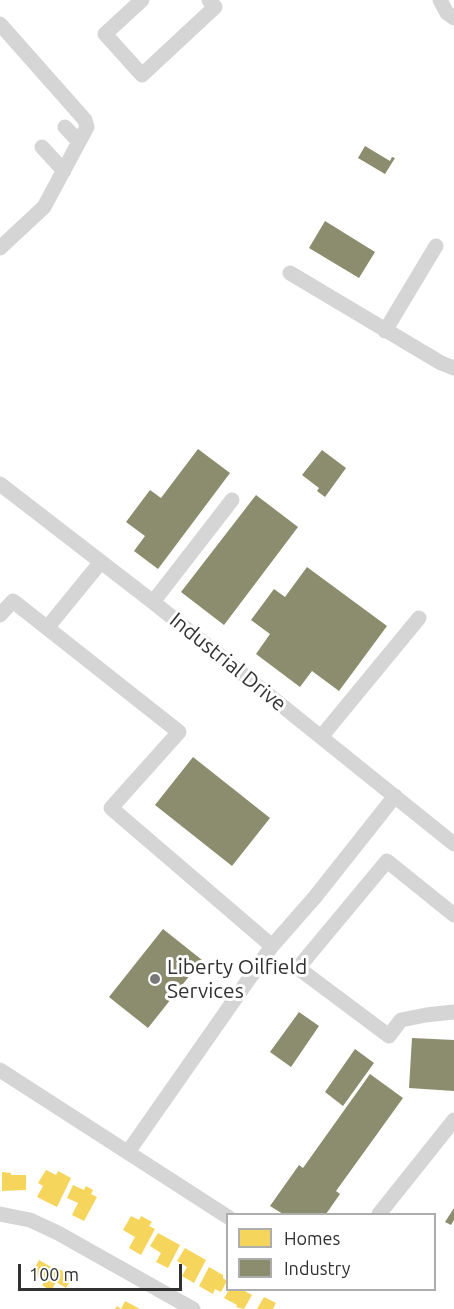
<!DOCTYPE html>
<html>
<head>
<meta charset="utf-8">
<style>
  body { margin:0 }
  #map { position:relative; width:454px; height:1309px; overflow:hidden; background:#fff; font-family:Ubuntu,sans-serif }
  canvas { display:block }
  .legend { position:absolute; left:226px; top:1213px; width:210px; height:78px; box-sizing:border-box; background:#fff; border:2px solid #adadad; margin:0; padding:8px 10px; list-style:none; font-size:18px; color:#313131 }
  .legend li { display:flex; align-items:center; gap:12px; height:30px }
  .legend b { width:30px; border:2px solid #adadad }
  .scale { position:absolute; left:18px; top:1264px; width:164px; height:27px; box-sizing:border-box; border:3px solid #313131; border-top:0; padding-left:8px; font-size:18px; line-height:21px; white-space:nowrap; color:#313131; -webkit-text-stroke:4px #fff; paint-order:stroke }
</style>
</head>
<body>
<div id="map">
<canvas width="454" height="1309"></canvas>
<ul class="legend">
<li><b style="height:16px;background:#f6d55c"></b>Homes</li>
<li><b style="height:16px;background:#8c8c6e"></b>Industry</li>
</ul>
<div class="scale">100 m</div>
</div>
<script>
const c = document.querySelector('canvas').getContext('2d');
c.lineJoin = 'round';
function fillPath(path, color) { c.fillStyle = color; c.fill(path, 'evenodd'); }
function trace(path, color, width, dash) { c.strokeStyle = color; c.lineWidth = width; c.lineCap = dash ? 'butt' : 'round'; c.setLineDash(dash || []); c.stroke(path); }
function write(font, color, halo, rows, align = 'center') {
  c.font = font + ' Ubuntu,sans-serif'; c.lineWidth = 6; c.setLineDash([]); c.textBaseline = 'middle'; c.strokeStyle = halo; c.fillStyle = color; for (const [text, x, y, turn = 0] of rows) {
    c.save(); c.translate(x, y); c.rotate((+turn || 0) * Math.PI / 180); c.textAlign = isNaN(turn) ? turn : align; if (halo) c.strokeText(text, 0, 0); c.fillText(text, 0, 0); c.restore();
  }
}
fillPath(new Path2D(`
  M46 1170 56 1175 58 1171 71 1178 57 1207 37 1197 43 1186 38 1183Z
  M2 1172 11 1173V1175H26V1190L2 1191Z
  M73 1185 84 1190 86 1186 93 1190 91 1194 97 1197 84 1221 72 1215 78 1203 67 1198Z
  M131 1216 139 1220 141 1216 152 1222 149 1226 155 1229 141 1255 129 1248 135 1237 123 1230Z
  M158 1233 180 1245 168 1268 156 1262 161 1253 150 1246Z
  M185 1248 206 1260 194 1283 182 1276 187 1267 177 1261Z
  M39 1260 58 1271 59 1269 73 1276 66 1288 56 1282 51 1291 42 1285 45 1281 32 1273Z
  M209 1267 223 1275V1278L227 1281 221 1292 215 1289 213 1294 199 1286Z
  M229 1290H243L252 1295 244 1309 236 1307 237 1305 224 1298Z
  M264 1297 276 1303 273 1309H257Z
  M125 1301 140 1309H115L117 1306 121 1309Z`), '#f6d55c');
fillPath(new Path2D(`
  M365 146 390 161 392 157 395 158 385 174 358 158Z
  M325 221 375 252 359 278 309 248Z
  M198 449 230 473 158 569 134 551 145 536 126 522 150 490 161 498Z
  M322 450 346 468 325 497 317 491 319 488 302 475Z
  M256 495 298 527 224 625 181 592Z
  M307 567 387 626 339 691 312 671 300 687 256 654 270 634 251 620 274 589 285 597Z
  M193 757 270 818 232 866 155 805Z
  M163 929 202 960 148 1028 109 997Z
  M299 1012 319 1026 291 1067 270 1052Z
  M412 1038 454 1040V1091L409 1088Z
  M355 1049 374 1063 343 1106 325 1092Z
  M370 1074 403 1098 336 1191 340 1194 326 1214H283L270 1206 299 1165 303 1168Z
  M454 1208V1220L451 1225 445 1222Z`), '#8c8c6e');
trace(new Path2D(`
  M142 0 105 34 142 75 215 7 209 0
  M440 0 447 13 454 18
  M0 24 85 120 87 127 44 207 0 248
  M65 127 79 142
  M42 147 64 171
  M290 273 441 363 454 368
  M385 331 436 246
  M0 484 153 602 454 844
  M153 602 232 500
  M0 615 13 601 179 732 111 808 272 946 315 897 395 796
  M47 628 100 563
  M321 737 419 618
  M454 915 387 861 298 968 389 1036 401 1020 426 1015 454 1012
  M0 1070 228 1217
  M128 1152 272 946
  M0 1214 30 1220 58 1233 193 1309
  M379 1214 454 1120`), '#d5d5d5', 15);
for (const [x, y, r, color] of [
  [155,979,6,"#797979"]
]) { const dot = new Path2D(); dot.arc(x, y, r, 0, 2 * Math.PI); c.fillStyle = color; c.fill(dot); trace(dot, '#fff', 2); }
write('21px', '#313131', '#fff', [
  ["Industrial Drive",228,662,39]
]);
write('21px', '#313131', '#fff', [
  ["Liberty Oilfield",167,967],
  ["Services",167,991]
], 'left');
</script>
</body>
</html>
